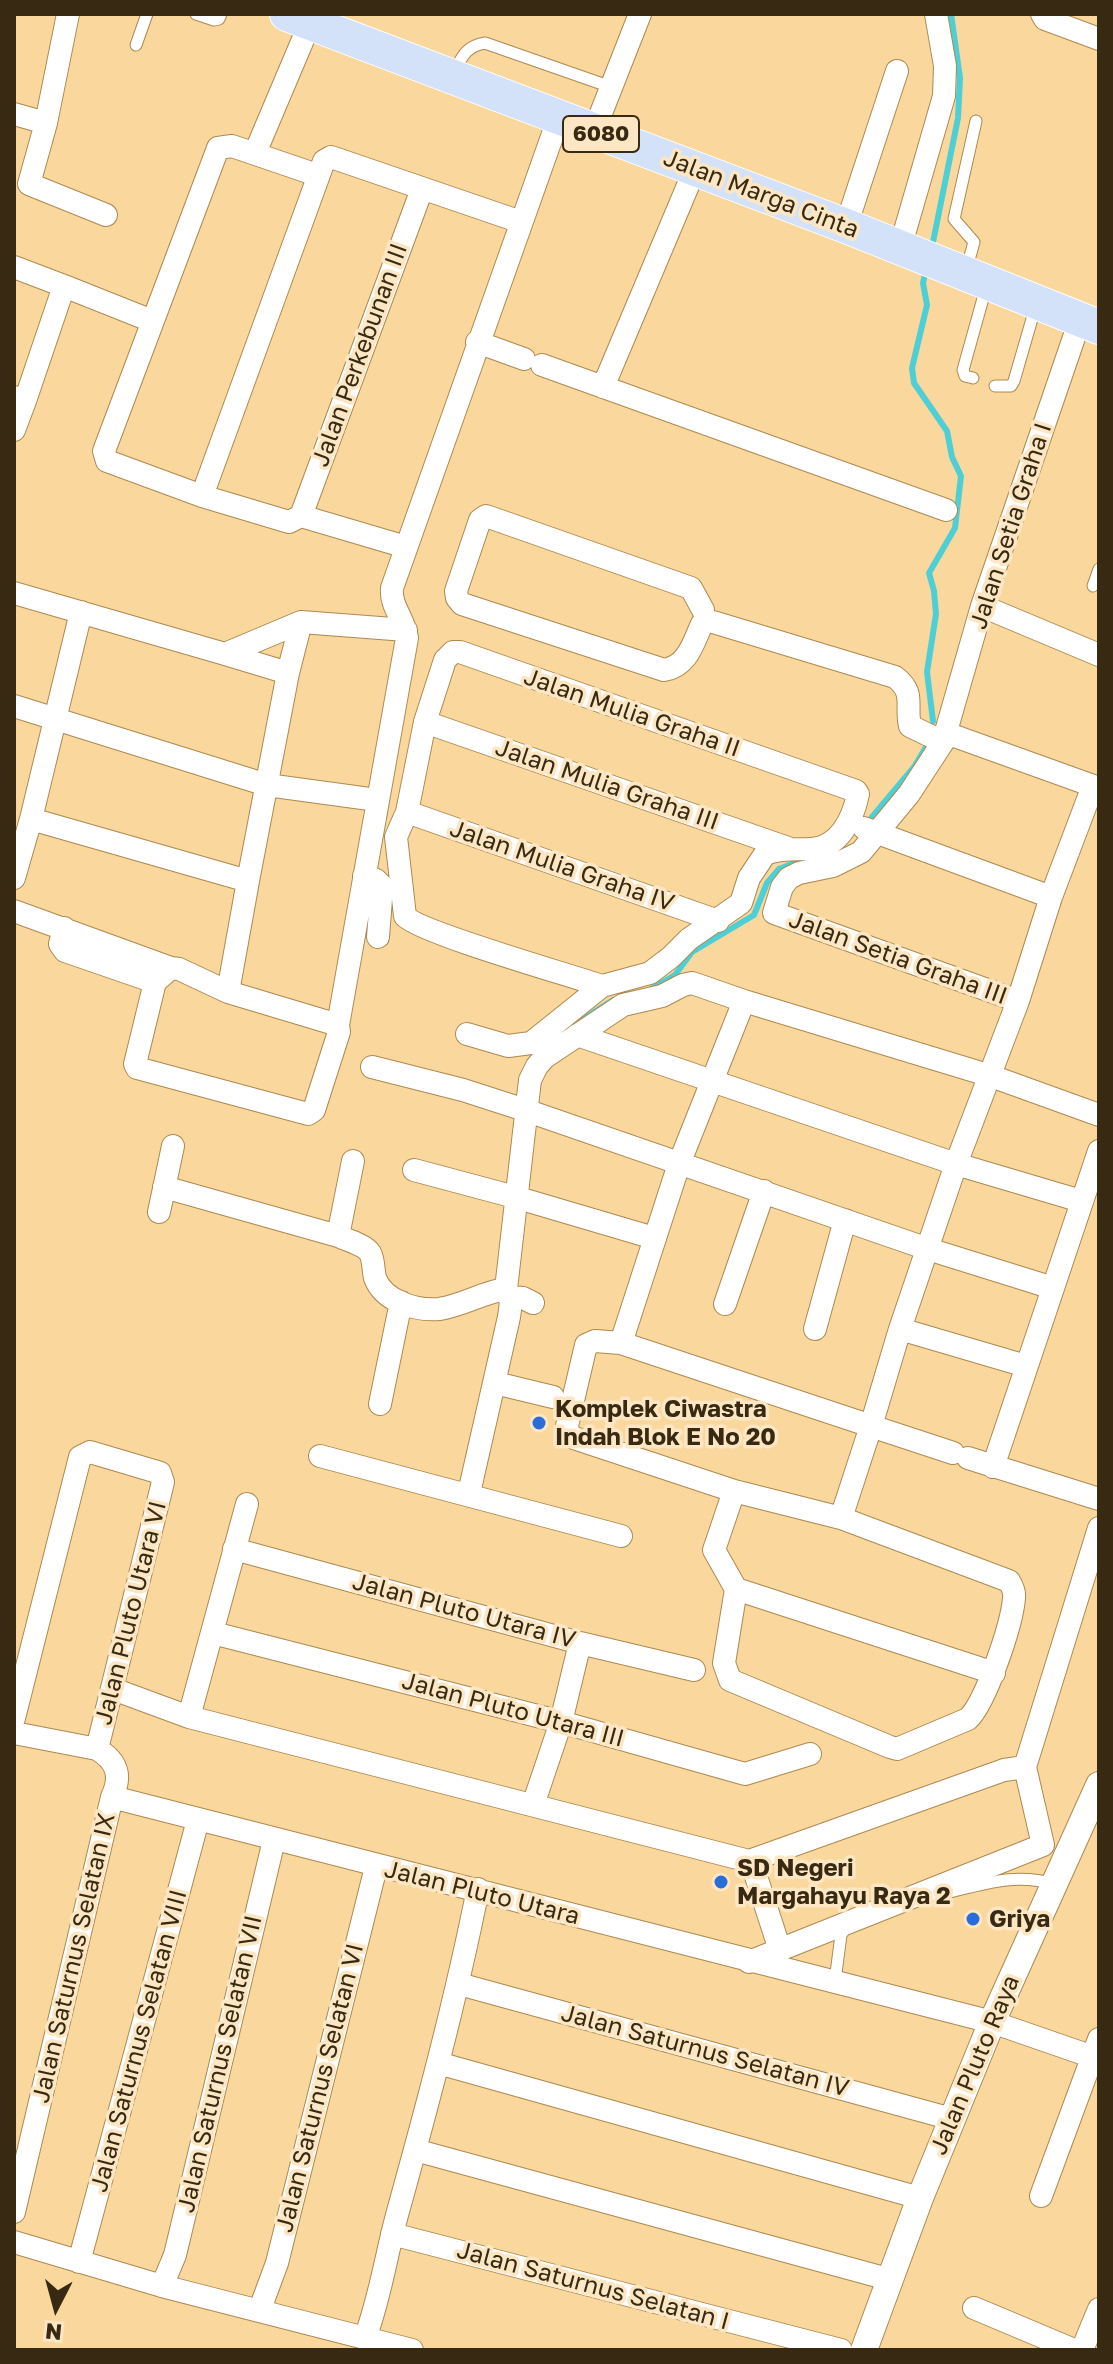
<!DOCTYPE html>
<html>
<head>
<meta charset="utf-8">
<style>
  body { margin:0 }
  #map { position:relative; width:1113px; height:2364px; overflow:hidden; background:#fad79c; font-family:"Golos Text",sans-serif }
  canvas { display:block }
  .frame { position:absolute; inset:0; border:16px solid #382a12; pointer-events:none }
  .north { position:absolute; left:16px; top:2268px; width:80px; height:80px; -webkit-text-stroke:6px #fce6c4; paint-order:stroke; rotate:186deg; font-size:22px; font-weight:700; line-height:32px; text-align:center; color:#382a12 }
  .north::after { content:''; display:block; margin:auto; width:28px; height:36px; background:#382a12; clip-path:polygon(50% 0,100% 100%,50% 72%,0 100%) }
</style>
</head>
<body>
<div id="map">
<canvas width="1113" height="2364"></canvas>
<div class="frame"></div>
<div class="north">N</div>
</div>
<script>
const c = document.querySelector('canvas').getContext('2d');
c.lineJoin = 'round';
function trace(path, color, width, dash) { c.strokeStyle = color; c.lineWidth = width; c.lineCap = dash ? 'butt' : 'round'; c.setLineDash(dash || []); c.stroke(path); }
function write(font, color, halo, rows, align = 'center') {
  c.font = font + ' "Golos Text",sans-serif'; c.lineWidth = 7; c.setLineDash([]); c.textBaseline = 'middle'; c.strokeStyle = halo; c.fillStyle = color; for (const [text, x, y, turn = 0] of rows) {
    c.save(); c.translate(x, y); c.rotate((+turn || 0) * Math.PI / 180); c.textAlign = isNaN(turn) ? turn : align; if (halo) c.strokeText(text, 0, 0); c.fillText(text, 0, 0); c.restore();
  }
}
trace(new Path2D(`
  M932 247 958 118 960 78 951 14
  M926 270 923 283 927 305 912 368 914 383 947 431 952 457 961 476 955 528 929 573 934 591 936 614 927 672 933 721
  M872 817 914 767 926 747
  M651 989 675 975 692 952 754 915 767 883 779 869 804 859
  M566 1030 613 1000`), '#4ecfd6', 6);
const service = new Path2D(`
  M196 14 214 20 219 19 221 14
  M136 45 147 14
  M454 72C462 57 466 46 485 43L611 87
  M966 271 974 242 954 219 976 121
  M973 378 965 376 963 370 987 284
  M995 386H1011L1014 381 1036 305
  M1093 586 1099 569
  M950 1892C986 1883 1017 1873 1054 1884
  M835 1981 841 1935 846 1927`);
const minor = new Path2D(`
  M1042 14 1045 19 1099 39
  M14 114 46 123 68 14
  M46 123 29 184 106 215
  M594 131 640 14
  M255 153 310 23
  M846 226 897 71
  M900 248 944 96 945 66 936 14
  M14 267 64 286
  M477 342 524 359
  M542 365 946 510
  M603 387 695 169
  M14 397 25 401 64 286 152 321
  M14 430 25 401
  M202 496 107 461 104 451 218 148 232 146 317 175
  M301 516 289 522 202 496 324 161 331 157 521 222
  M301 516 422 189
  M301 516 406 547
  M14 593 225 654 301 622 406 630
  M982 606 1099 655
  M713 622 895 677C916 693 905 705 910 726L943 742
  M702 624C693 643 688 666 664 670L462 604 457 598 456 591 480 520 486 516 691 588 703 610
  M225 654 288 673
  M14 706 267 785 377 800
  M425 722 788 848
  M946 733 1099 788
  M407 812 718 921
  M31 819 81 612
  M864 828 1051 897
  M364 876 376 880 382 886 378 937
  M14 878 31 819 248 881 288 673 301 622
  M14 911 171 968
  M64 928 60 944 65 951 155 982
  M171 968 179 969 228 992 338 1025 339 1032 314 1110 308 1114 137 1068 135 1064 155 982Z
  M228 992 248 881
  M1018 1001 774 913 782 887 789 878 799 873 833 866 861 852 909 794 943 742 982 606 1080 320
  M338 1025 407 638C405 619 390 607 392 588L559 117
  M467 1034 508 1046 531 1043 602 986 650 973 671 957 689 939 741 903 749 878 765 854C781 848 795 850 811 849 839 848 853 819 858 794L856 791 460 652H453L445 660 425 722 407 812 396 837 405 916C418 932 573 976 602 986
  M577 1035 956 1164 1081 1201
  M372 1067 463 1090 525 1110 928 1249 1053 1288
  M414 1170 515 1197 654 1238
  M164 1187 338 1236C347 1240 365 1245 370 1253 374 1260 373 1270 375 1278 384 1302 417 1311 439 1309 462 1306 483 1292 506 1289L530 1080 537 1066 545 1057 623 1005 662 996 683 985 692 983 744 1001
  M159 1212 173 1146
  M338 1236 353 1161
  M509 1297 523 1298 533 1303
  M725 1304 764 1191
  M815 1329 845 1220
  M900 1329 871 1426 621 1343 679 1164 744 1001 991 1076 1099 1115
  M621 1343 595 1341 586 1345 567 1426 568 1433 574 1438 734 1491
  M1026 1366 900 1329 956 1164 1018 1001 1051 897 1093 786
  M495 1383 553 1397
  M380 1404 401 1302
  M953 1453 871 1426 841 1518 734 1491 714 1550 736 1589 994 1673
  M320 1456 621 1536
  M968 1458 1099 1499
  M993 1467 1099 1151
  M469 1493 509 1317 511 1302 506 1289
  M234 1549 580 1643 694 1670
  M736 1589 724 1663 730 1680 890 1747 897 1749 968 1719C986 1702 1012 1624 1014 1598 1015 1592 1012 1586 1009 1581L841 1518
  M213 1633 561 1722 745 1774 810 1754
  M113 1689 189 1717 749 1861 1004 1770 1025 1767
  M189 1717 247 1504
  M14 1718 80 1457 90 1452 154 1471 160 1473 163 1482 97 1749
  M14 1733 97 1749C117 1761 122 1776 112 1797L992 2022 1093 2057
  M533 1805 561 1722 580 1643
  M1043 1845 1025 1767 1099 1528
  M751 1861 780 1950
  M749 1962 1043 1845
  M459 1984 952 2119
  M438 2063 920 2198
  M415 2150 888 2279
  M1041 2196 1099 2039
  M14 2212 112 1797
  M392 2234 841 2350
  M14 2242 162 2286 412 2350
  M79 2262 198 1820
  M162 2286 175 2255 274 1840
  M974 2308 1074 2350
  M260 2309 277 2263 376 1867
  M365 2338C380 2298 386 2256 397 2215 427 2107 456 1999 478 1889
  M1082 2350 1099 2309`);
const tertiary = new Path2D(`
  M864 2350 920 2198 992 2022 1099 1785`);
const primary = new Path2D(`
  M287 14 846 226 1099 327`);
trace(service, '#ab8a51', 13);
trace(minor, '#ab8a51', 24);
trace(tertiary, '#ab8a51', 28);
trace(primary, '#fff', 36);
trace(service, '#fff', 11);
trace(minor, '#fff', 22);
trace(tertiary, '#fff', 26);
trace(primary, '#d3e2f9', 34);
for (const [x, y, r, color] of [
  [539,1423,8,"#2a6dd9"],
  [721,1882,8,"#2a6dd9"],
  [973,1919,8,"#2a6dd9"]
]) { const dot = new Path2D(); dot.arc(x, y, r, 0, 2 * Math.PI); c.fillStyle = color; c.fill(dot); trace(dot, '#fce6c4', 3); }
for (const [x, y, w] of [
  [601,134,76]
]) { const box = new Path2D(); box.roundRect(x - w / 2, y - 18, w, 36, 6); c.fillStyle = '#fce6c4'; c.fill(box); trace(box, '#382a12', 2); }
write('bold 22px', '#382a12', null, [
  ["6080",601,134]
]);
write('24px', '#382a12', '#fce6c4', [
  ["Jalan Marga Cinta",761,194,21],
  ["Jalan Perkebunan III",360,355,-70],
  ["Jalan Setia Graha I",1011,526,-72],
  ["Jalan Mulia Graha II",632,713,19],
  ["Jalan Mulia Graha III",607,785,19],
  ["Jalan Mulia Graha IV",562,866,19],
  ["Jalan Setia Graha III",898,958,20],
  ["Jalan Pluto Utara IV",464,1611,15],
  ["Jalan Pluto Utara VI",131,1613,-76],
  ["Jalan Pluto Utara III",513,1710,15],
  ["Jalan Pluto Utara",482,1893,14],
  ["Jalan Saturnus Selatan IX",74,1958,-77],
  ["Jalan Saturnus Selatan VIII",139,2041,-75],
  ["Jalan Saturnus Selatan IV",705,2051,15],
  ["Jalan Saturnus Selatan VII",220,2064,-77],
  ["Jalan Pluto Raya",975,2065,-67],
  ["Jalan Saturnus Selatan VI",320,2088,-76],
  ["Jalan Saturnus Selatan I",593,2286,15]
]);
write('bold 24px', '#382a12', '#fce6c4', [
  ["Komplek Ciwastra",555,1409],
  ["Indah Blok E No 20",555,1437],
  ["SD Negeri",737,1868],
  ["Margahayu Raya 2",737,1896],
  ["Griya",989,1919]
], 'left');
</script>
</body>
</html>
